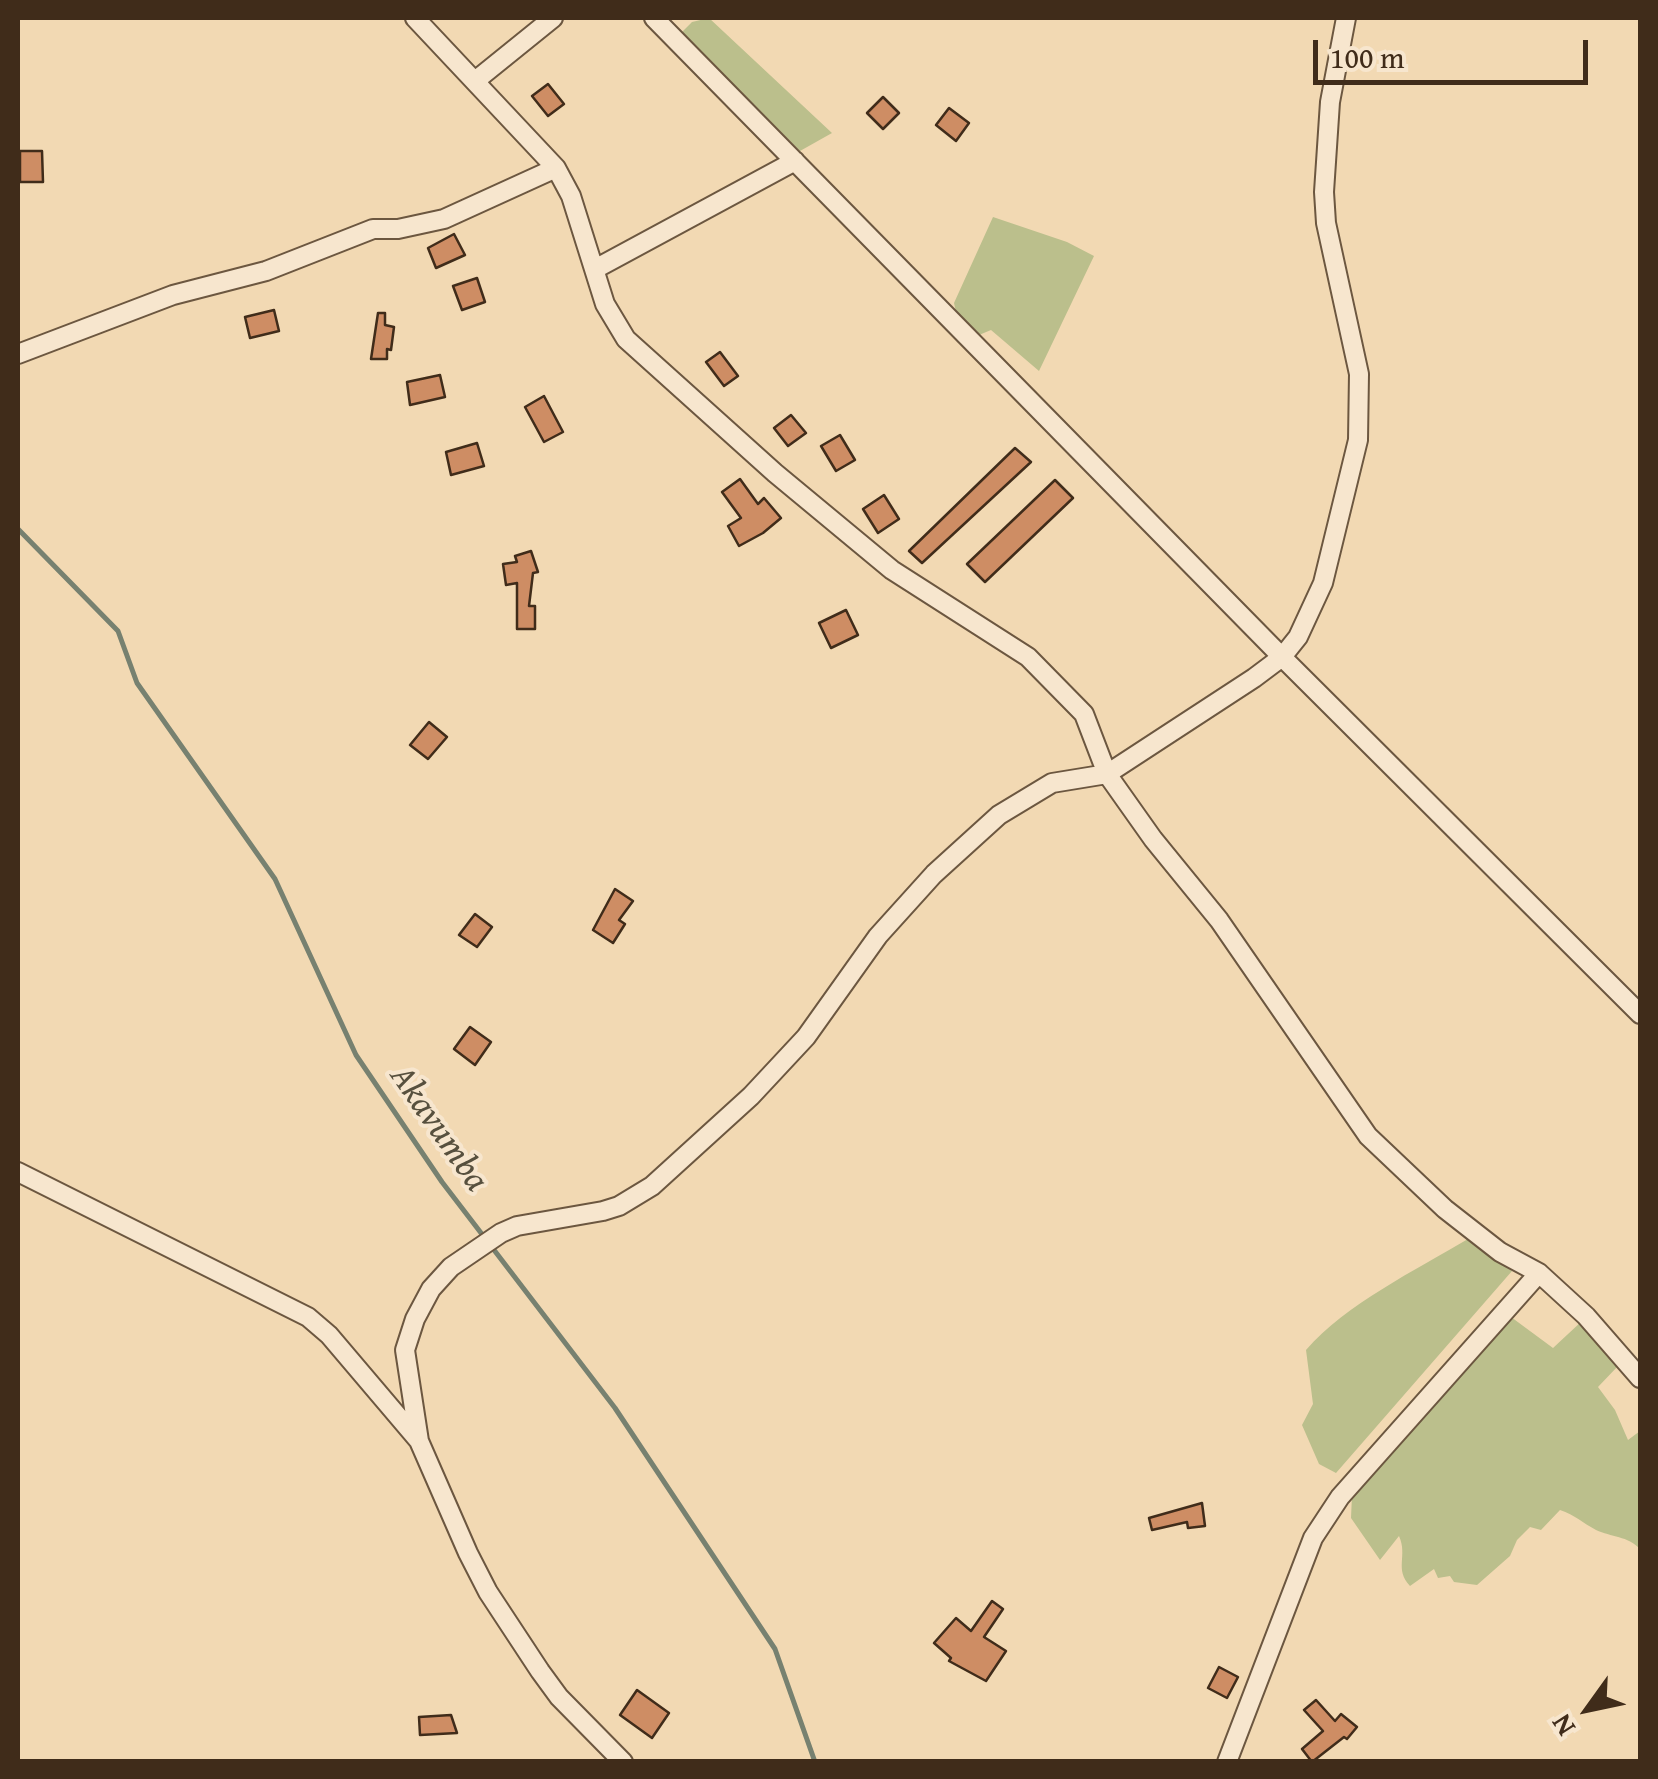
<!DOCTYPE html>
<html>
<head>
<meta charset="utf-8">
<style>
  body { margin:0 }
  #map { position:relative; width:1658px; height:1779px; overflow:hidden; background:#f2d9b3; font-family:"Gentium Book Plus",serif }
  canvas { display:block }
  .frame { position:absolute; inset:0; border:20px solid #402c1a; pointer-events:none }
  .north { position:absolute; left:1538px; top:1659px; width:100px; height:100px; -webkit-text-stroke:8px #f7e6ce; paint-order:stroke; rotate:237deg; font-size:28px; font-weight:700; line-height:40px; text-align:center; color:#402c1a }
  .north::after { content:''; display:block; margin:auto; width:35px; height:45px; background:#402c1a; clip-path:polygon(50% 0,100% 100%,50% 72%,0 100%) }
  .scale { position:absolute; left:1313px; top:40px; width:275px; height:45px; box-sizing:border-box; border:5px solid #402c1a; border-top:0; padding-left:12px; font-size:30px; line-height:35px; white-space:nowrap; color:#402c1a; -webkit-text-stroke:8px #f7e6ce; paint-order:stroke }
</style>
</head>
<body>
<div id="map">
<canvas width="1658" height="1779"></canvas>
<div class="frame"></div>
<div class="north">N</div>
<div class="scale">100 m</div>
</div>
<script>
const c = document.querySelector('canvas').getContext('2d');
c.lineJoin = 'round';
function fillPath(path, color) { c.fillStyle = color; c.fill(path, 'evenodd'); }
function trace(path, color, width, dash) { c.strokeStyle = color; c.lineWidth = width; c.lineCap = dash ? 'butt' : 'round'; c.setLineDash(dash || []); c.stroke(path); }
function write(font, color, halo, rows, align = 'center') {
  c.font = font + ' "Gentium Book Plus",serif'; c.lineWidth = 8; c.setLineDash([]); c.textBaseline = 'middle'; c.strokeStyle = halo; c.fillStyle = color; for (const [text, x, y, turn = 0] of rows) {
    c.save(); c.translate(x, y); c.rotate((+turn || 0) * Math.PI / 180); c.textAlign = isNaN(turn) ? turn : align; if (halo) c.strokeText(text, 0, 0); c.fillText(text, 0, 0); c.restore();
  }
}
fillPath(new Path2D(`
  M709 18 832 133 800 151 682 32 692 22Z
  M993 217 1067 242 1094 256 1039 371 991 330 979 335 956 312 954 303Z
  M1468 1239 1512 1271 1336 1473 1319 1464 1302 1425 1313 1404 1306 1350C1346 1304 1416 1270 1468 1239Z
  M1511 1317 1553 1348 1582 1321 1618 1366 1598 1387 1615 1410 1628 1440 1640 1431V1549C1628 1536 1611 1537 1596 1530 1583 1523 1575 1515 1560 1510L1541 1530 1530 1527 1517 1540 1510 1556 1477 1585 1454 1582 1450 1576 1438 1578 1434 1569 1410 1586C1394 1569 1408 1556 1399 1536L1380 1560 1351 1518 1352 1495Z`), '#bbbf8c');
trace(new Path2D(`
  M18 529 118 631 137 683 275 879 356 1055 442 1182 615 1408 775 1649 815 1762`), '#778170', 5);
const building = new Path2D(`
  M548 84 564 104 548 116 532 96Z
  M883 97 899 113 883 129 867 113Z
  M949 108 969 123 956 141 936 125Z
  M20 151H42L43 182H20Z
  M454 234 465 255 436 268 428 248Z
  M477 278 485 302 462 310 453 286Z
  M274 310 279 331 250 338 245 317Z
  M378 313H385V325L394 327 391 350 387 349V359H371Z
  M720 352 738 376 724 386 706 362Z
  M440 375 445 397 410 405 407 382Z
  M544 396 563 432 544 442 525 407Z
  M791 415 806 433 788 446 774 428Z
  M840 435 855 460 836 471 821 446Z
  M477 443 484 466 451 475 446 452Z
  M1015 448 1031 462 922 563 909 551Z
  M740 479 758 504 764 498 781 518 763 533 739 546 728 526 741 518 722 492Z
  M1055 480 1073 498 985 582 967 564Z
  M884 495 899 519 878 533 863 509Z
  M531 551 538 572 533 573 529 606H535V629H517V583L506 585 503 564 517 562 515 556Z
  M846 610 858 635 831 648 819 623Z
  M429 722 447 737 428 759 410 745Z
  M615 889 633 901 619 920 625 924 613 943 593 930Z
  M475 914 492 927 477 947 459 935Z
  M470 1027 491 1042 475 1065 454 1049Z
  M1202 1503 1205 1526 1188 1528 1187 1522 1152 1530 1149 1518Z
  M992 1601 1003 1609 984 1637 1006 1651 986 1681 949 1661 951 1658 934 1643 956 1618 971 1631Z
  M1219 1667 1238 1677 1227 1698 1208 1688Z
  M637 1690 669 1713 652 1738 620 1715Z
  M1316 1700 1335 1721 1341 1714 1357 1727 1347 1739 1344 1737 1312 1762 1302 1749 1323 1731 1304 1710Z
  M451 1715 457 1733 420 1735 419 1717Z`);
fillPath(building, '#ce8d64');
trace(building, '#402c1a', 2.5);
const minor = new Path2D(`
  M415 18 556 168 571 196 605 304 626 339 775 473 892 570 1028 657 1084 714 1107 774 1153 839 1219 920 1368 1136 1445 1209 1500 1252 1539 1273 1586 1316 1640 1378
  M654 18 1282 657 1640 1014
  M475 81 553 18
  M595 269 795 161
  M18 354 173 295 266 271 373 229H398L444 219 556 168
  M18 1172 308 1317 329 1335 419 1441
  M623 1762 559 1697 540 1671 488 1592 468 1553 419 1441 405 1350 415 1319 431 1289 451 1267 501 1233 517 1226 603 1211 619 1206 652 1186 751 1096 806 1037 878 936 934 874 999 815 1052 783 1107 774 1254 678 1282 657 1298 637 1323 583 1358 440 1359 374 1326 223 1324 192 1330 102 1346 18
  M1227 1762 1313 1538 1340 1497 1539 1273`);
trace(minor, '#6c5740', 22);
trace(minor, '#f7e6ce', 18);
write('italic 35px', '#57503e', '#f7e6ce', [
  ["Akavumba",438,1129,55]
]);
</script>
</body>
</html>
